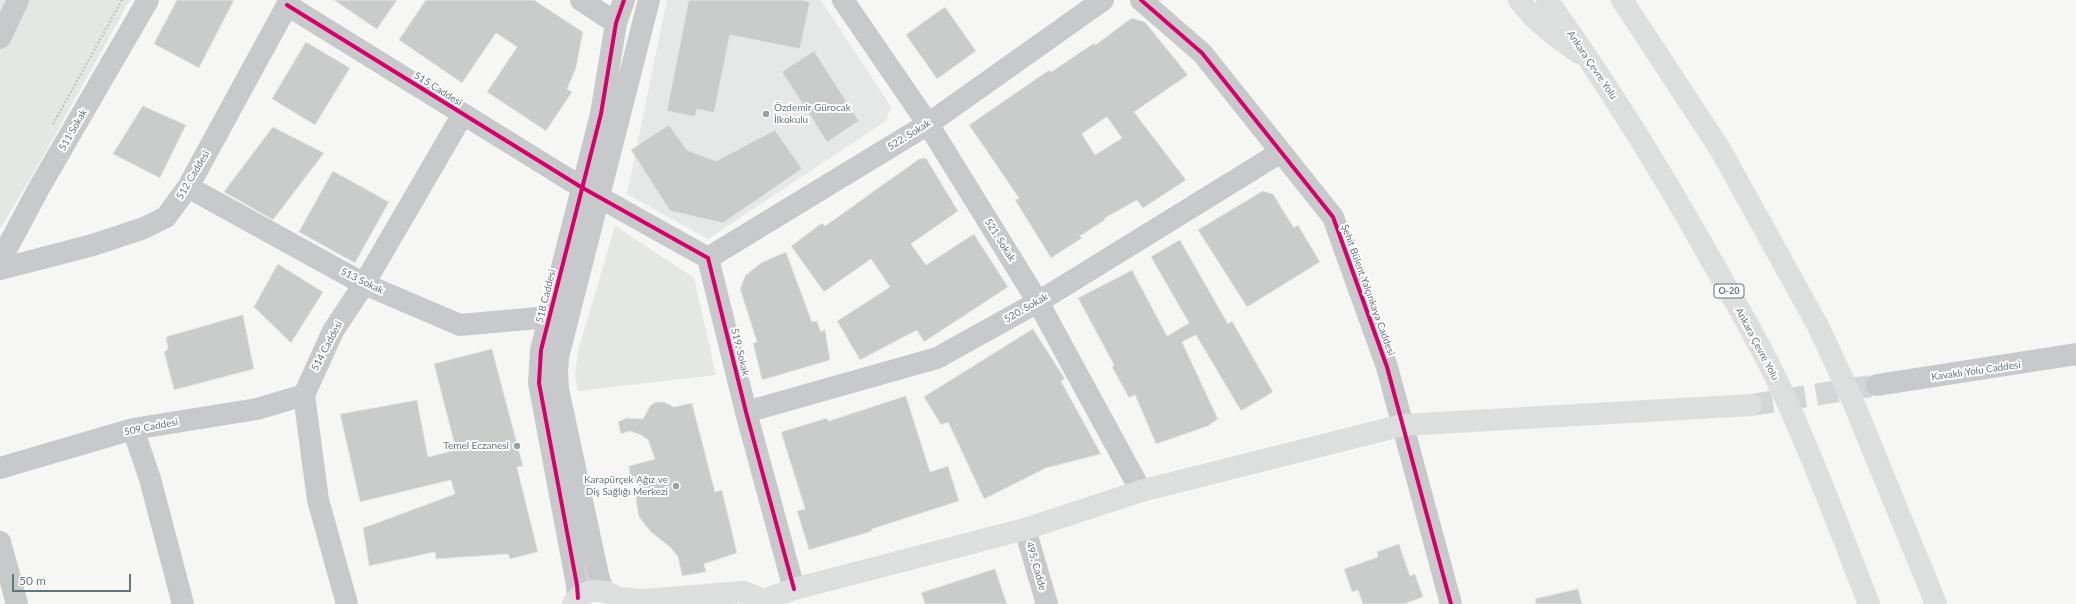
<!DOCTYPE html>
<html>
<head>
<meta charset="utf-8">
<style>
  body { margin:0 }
  #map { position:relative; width:2076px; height:604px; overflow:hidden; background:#f6f6f5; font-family:Lato,sans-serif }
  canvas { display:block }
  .scale { position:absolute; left:12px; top:574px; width:119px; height:18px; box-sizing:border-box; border:2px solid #66757c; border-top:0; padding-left:5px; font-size:12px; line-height:14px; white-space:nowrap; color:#66757c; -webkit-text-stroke:3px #fff; paint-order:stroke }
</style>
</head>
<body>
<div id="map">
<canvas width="2076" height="604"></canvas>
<div class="scale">50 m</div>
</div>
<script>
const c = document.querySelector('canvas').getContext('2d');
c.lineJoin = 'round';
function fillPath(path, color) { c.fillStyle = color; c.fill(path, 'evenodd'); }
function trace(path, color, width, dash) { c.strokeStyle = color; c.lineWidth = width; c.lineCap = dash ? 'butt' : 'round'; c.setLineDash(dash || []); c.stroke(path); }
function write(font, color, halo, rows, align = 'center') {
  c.font = font + ' Lato,sans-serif'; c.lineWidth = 4; c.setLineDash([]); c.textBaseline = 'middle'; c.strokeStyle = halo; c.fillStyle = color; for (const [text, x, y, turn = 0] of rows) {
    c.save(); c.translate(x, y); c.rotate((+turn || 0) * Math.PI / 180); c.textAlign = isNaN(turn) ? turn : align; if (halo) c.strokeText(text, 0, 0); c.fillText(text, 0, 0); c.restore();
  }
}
fillPath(new Path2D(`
  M667 0H821L891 107 886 121 708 239 627 194Z`), '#e6e7e7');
fillPath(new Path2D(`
  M0 0H130L41 160 0 229Z
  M615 226 694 278 716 375 578 391 575 375 578 351Z`), '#e5e7e3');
const building = new Path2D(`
  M177 0H234L199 68 154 44Z
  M334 0H397L377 29Z
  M426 0H534L583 32 576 68 567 89 572 92 546 131 487 92 517 47 496 33 462 83 399 40Z
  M689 0H802L810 2 800 49 730 35 714 113 697 109 695 117 667 111Z
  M945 7 976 51 937 79 906 35Z
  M1132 18 1145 22 1188 75 1134 112 1186 180 1143 208 1137 200 1105 218V220L1080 236 1082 238 1051 258 1015 200 1019 198 969 125 1049 70 1051 72 1094 43 1095 45ZM1107 117 1122 138 1095 155 1082 134Z
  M306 42 350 68 315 125 272 99Z
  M814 51 859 121 827 142 782 72Z
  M143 106 186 125 160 178 113 154Z
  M669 125 687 150 716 161 775 130 802 169 723 223 670 211 631 150Z
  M273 127 324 153 273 220 224 192Z
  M926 158 958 211 911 244 926 265 974 234 1008 287 924 342 917 330 860 360 837 321 890 287 871 259 824 292 791 246 822 223 825 226 919 159Z
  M333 171 389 202 355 263 299 232Z
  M1263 191 1273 194 1294 228 1298 225 1320 262 1247 307 1198 230Z
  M1180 240 1228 324 1232 321 1273 392 1241 411 1196 335 1182 342 1218 419 1208 426 1156 444 1135 395 1129 398 1112 367 1114 365 1078 298 1132 270 1167 336 1189 323 1151 257Z
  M786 252 812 322 817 321 821 332 825 329 830 360 762 380 753 343 757 342 740 289 745 276 761 263Z
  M278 264 323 292 291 343 254 307Z
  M243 315 254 369 174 390 164 352 168 349 166 337Z
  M1033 329 1065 379 1061 381 1101 454 1046 468 984 499 948 422 941 425 924 397Z
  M492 349 523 466 517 467 538 552 510 559 508 554 436 559 435 552 369 566 363 528 455 494 451 480 360 502 340 414 417 400 428 457 456 450 434 364Z
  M906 396 930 472 948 466 959 501 872 529V531L809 550 797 511 805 509 781 432 827 418 828 421Z
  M656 402H664L674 407 692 403 715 492 722 490 737 553 704 564 706 572 682 576 678 557 671 548 651 532 639 517 636 501 640 480 630 482 629 466 655 459 648 440 641 435 630 431 621 434 618 422 626 418 643 419 650 406Z
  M1399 544 1410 576 1415 574 1423 597 1404 604H1363L1358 590 1352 592 1344 569 1378 557 1377 552Z
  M995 569 1007 604H925L921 593Z
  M1578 589 1582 604H1536L1535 599Z`);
fillPath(building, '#cacccc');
trace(building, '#e6e6e5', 1);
trace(new Path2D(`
  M1751 405 1877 385`), '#d2d6d7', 22, [22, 11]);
trace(new Path2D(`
  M53 124 122 0`), '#c6c6c7', 2.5, [2, 2]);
trace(new Path2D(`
  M581 0 616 23
  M843 0 928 124 1038 302 1141 491
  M1141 0 1202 53 1333 217 1387 367 1451 604
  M287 5 581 187 708 258 746 412 794 589
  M0 38 18 0
  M188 187 364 284 460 325 549 317
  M708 258 928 124 1103 0
  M0 261 39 188 148 0
  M0 269 93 245 144 228 166 217 188 187 290 0
  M1877 385 2076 354
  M746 412 937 358 1038 302 1281 152
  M133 429 150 479 183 604
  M0 468 133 429 257 409 304 395
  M1025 529 1047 604
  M0 542 17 604
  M603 591 598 575 558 389 557 372 558 357 649 0
  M578 598 577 585 539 383 541 350 601 114 616 23 624 0
  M347 604 318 500 304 395 333 331 364 284 463 114`), '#c7c9ca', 22);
trace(new Path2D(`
  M618 598 642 600 744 592 763 600 756 604
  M763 600 794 589 1025 529 1141 491 1403 425 1751 405
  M573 604C586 585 610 588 624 604`), '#dddede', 22);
trace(new Path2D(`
  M1519 0C1536 23 1556 37 1579 53
  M1547 0C1609 85 1663 174 1714 265 1738 307 1763 349 1783 393 1815 462 1841 533 1869 604
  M1622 0 1720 149 1818 326 1852 399 1936 604`), '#dddede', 22);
trace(new Path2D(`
  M1141 0 1202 53 1333 217 1387 367 1451 604
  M287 5 581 187 708 258 746 412 794 589
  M578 598 577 585 539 383 541 350 601 114 616 23 624 0`), '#d6006c', 4);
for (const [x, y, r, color] of [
  [766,114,4,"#98a2a6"],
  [517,446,4,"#98a2a6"],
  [676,486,4,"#98a2a6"]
]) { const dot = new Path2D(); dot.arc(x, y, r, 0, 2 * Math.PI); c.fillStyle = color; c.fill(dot); trace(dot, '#fff', 1.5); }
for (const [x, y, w] of [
  [1729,291,30]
]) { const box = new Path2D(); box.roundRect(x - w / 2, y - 7, w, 14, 3); c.fillStyle = '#fff'; c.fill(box); trace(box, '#66757c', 1); }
write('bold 9px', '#66757c', null, [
  ["O-20",1729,291]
]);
write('10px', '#66757c', '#fff', [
  ["Ankara Çevre Yolu",1592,65,56],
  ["515 Caddesi",438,89,32],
  ["511 Sokak",73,130,-60],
  ["522. Sokak",909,135,-32],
  ["512 Caddesi",193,175,-59],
  ["521. Sokak",1000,240,58],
  ["513 Sokak",362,281,26],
  ["Şehit Bülent Yalçınkaya Caddesi",1368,290,70],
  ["518 Caddesi",546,296,-76],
  ["520. Sokak",1026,308,-30],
  ["Ankara Çevre Yolu",1757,344,62],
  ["514 Caddesi",327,346,-62],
  ["519. Sokak",740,352,76],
  ["Kavaklı Yolu Caddesi",1976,371,-8],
  ["509 Caddesi",151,427,-11],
  ["495. Cadde",1036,566,74]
]);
write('10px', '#66757c', '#fff', [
  ["Özdemir Gürocak",774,108,"left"],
  ["İlkokulu",774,120,"left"],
  ["Temel Eczanesi",509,446],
  ["Karapürçek Ağız ve",668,480],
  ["Diş Sağlığı Merkezi",668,492]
], 'right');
</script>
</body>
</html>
